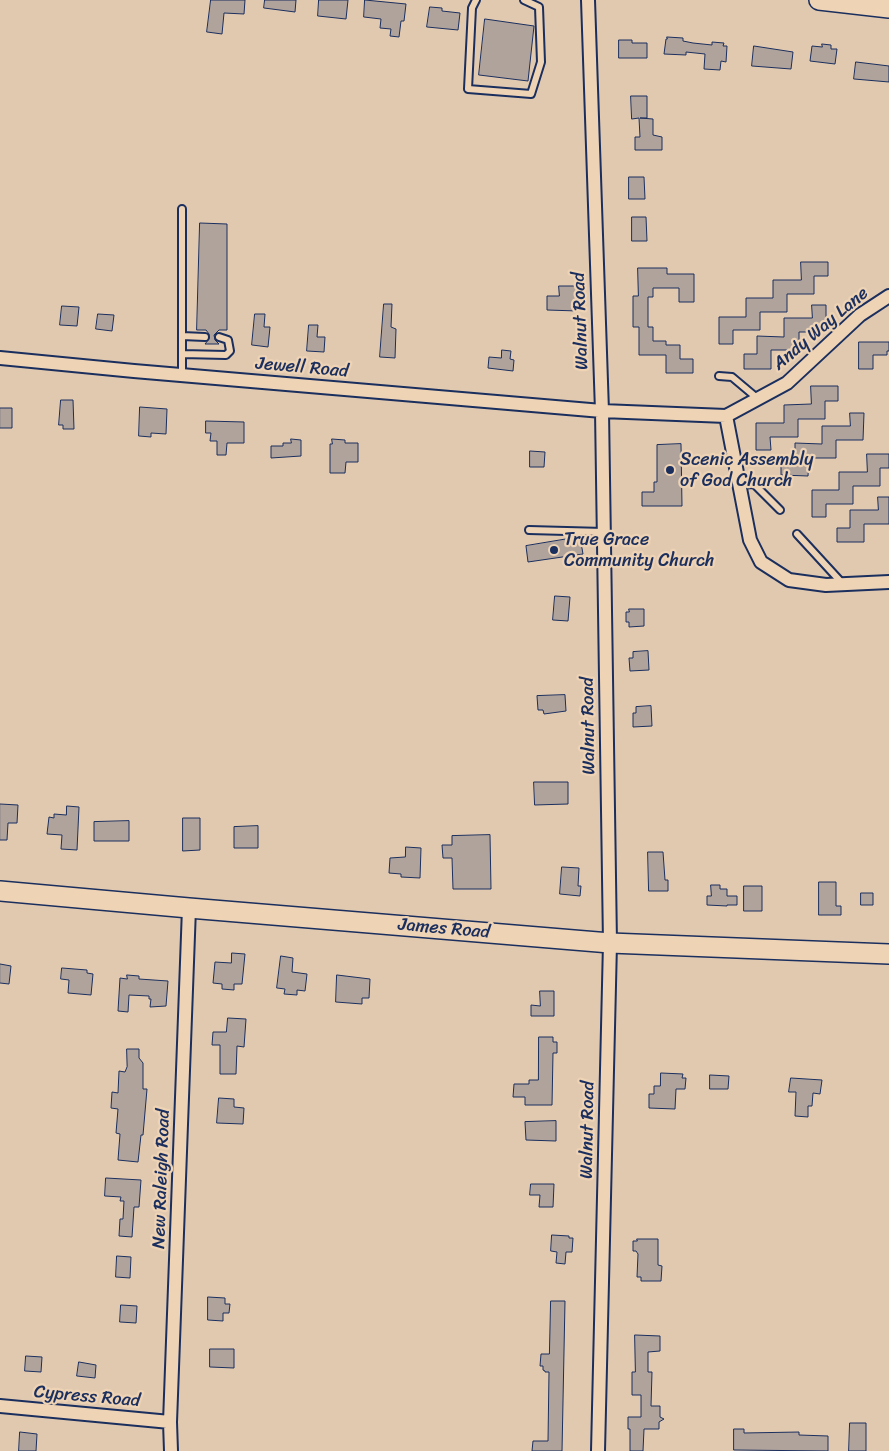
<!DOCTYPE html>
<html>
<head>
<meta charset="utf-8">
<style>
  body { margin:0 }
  canvas { display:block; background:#e1c9b0 }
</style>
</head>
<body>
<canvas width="889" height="1451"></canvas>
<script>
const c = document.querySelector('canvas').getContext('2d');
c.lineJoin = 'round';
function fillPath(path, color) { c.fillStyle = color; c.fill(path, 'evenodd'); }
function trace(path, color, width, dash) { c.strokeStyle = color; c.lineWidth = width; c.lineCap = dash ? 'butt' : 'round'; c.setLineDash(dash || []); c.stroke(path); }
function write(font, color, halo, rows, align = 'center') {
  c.font = font + ' Sriracha,sans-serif'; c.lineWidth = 4.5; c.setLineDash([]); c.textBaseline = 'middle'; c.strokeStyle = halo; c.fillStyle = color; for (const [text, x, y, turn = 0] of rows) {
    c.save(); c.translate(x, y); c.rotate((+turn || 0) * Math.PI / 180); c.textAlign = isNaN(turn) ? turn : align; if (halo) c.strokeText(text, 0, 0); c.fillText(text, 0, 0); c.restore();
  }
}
const building = new Path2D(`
  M211 0H245L244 14 224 13 222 34 207 32Z
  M265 0H296L295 12 264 8Z
  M319 0H348L346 19 318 16Z
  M365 0 406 4 404 21H401L399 37 390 36 391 29 380 28 381 19 364 17Z
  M430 7 442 8V11L460 13 458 30 427 27Z
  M485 19 534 26 528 81 479 75Z
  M667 37 683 38V41L693 43 712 45V42L724 43 723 46H727L726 62 721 61 720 70 704 69 705 54 686 52V55L664 54 666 39H667Z
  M619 40H632V43H647V58H619Z
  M822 44 831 45V49H837L835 64 810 61 812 46 822 47Z
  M754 46 793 52 791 69 752 66Z
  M856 62 889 66V82L854 79Z
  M631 96H647V118H640L653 119V135L662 137V150H635V137H640L639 118 632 119Z
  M629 177H644L645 199H629Z
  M632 217H646L647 241H632Z
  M200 223 227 224V330H219L214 335 215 340 219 344H205L209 339V334L206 330H197Z
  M801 262H828V276H814V294H787V312H760V330H733V344H719V317H746V298H773V280H801Z
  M638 268H667V274H694V302H679V288H653V297H648V327H653V341H666V345H680V359H693V373H666V355H639V327H633V296H638Z
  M559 286H578V311L547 310V296H559Z
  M384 304H392L391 327 396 329 395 358 380 357Z
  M812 305H826V332H799V350H771V369H744V354H757V336L784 337V318H812Z
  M62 306 79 307 77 326 60 325Z
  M98 314 114 315 112 331 96 329Z
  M255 314H265L264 327H270L268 347 252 345Z
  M309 325H318L317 337H325L324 352 307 351Z
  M859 342H889V351H887V355H873V369H859Z
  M502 350 511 351 510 359 514 360 513 371 488 368 489 357 501 358Z
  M811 386H838V401H825V419H798V437H770L771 450H756V423H784V405L811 404Z
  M61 400H73L74 429H63V425H59Z
  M140 407 167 409 166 434 151 433V437L139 436Z
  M0 408H12V428H0Z
  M850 413H864L863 440H836V458H809L808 476 781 475V461H795V443L822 444V426H850Z
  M206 421 244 422V443H227L226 455H217V441H210L211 433H206Z
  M291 439 301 440V456L271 458V446H283V443H291Z
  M332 439 345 440V443H358V462H346L345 473H330V444H332Z
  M681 444 682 506H642V492H654V482H657V445Z
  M530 451 545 452 544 467H530Z
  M867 454H889V468H880V486H853V504H826V517H812V490H839V472H867Z
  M878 497H889V524H864V542H837V528H850V510H878Z
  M580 537 583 554 528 562 526 546Z
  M555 596 570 597 568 621 553 620Z
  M629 609H644V626L629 627V622H626V612H629Z
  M648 651 649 670 630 671 629 658H633V652Z
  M565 695 566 711 544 714 543 710H538L537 696Z
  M651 706 652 726 633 727V713H636V707Z
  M534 782H568V804L535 805Z
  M0 804 18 805 17 823H8L7 840H0Z
  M67 806 79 807 77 850 61 849 62 835 47 834 49 817 54 818V814L66 815Z
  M183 818H200V850L183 851Z
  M129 821V841H94V822Z
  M258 826V848H234V827Z
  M490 835 491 889H453L452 858H443L442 845H452V836Z
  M406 847 421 848 420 878 401 877V874L389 873 390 858 405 857Z
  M648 852H663L665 880H668V891H649Z
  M562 867 579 868 578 886H581L580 896 560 894Z
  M819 882H836V906H841V915H819Z
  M711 885H720V889H727V896H737V905H727V906L707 905V896H711Z
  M744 886H762V911H744Z
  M861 893H873V905H861Z
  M232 953 245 954 242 984H234V990L222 989V984L213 983 215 962 231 963Z
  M281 956 293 958 292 972 307 974 305 991 297 990V995L284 994 285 989 277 988Z
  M0 964 11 966 9 984 0 983Z
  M62 968 87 970V973L93 974 91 995 68 993 69 980 61 979Z
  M127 975 139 976V979L168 981 166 1006 150 1007 151 999H149V996L129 995 128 1012 118 1011 120 978 127 979Z
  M337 975 370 979 369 998H362V1004L336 1002Z
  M540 991H554V1016H531V1005L540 1006Z
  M228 1018 246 1019 244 1047 237 1046 236 1074H220V1045H212L213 1032H226Z
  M539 1037H553V1042H557V1053H553L552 1105H525V1097H513L514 1084H529V1080H538Z
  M127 1049H139V1058L143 1063V1089H147L143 1135H141L138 1162 118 1160 120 1134 116 1133 118 1109 111 1108 112 1092 118 1093 119 1071 125 1072 127 1067Z
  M661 1073 683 1074 682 1078H686L685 1089H676L675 1109 649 1108V1094H654V1086H660Z
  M710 1075 729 1076 728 1089H710Z
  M791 1078 822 1080 820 1094 813 1093 812 1106H808V1117L795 1116 796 1092H789Z
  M219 1098 234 1099V1107L244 1108 243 1124 217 1123Z
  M556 1121V1141L526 1140 525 1122Z
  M106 1178 141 1180 139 1207H134L132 1237 119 1236 120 1219H123L124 1201H120L121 1197 105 1196Z
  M531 1184H554L553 1207H539L540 1195H530Z
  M552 1235 569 1236V1238H573L572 1252H566L565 1264 556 1263 557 1252 551 1251Z
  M637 1239H658V1265L662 1266 661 1281H641V1277H637L638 1254 636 1251H633V1241H637Z
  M117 1256 131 1257 130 1278 116 1277Z
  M208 1297 225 1298V1304H230L229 1313H223V1321L208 1320Z
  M551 1301H565L562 1451H532L533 1441H548L549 1372H545V1371L543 1370V1366H540L541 1354H549Z
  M121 1305 137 1306 136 1323 120 1322Z
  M635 1335 660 1336V1351L648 1352V1372H652L651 1406H660V1417L664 1419 659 1422V1429H644L643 1451H630V1429H628V1417H641V1395H632V1372H635Z
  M210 1349H234V1368L210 1367Z
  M26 1356 42 1357 41 1372 25 1371Z
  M79 1362 96 1365 95 1378 77 1376Z
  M850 1423H866V1451H849Z
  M734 1429H744V1433L799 1432V1435L828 1436V1451L734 1450Z
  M20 1432 37 1434 36 1451H19Z`);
fillPath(building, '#b0a39c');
trace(building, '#1b2f5e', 1);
const lane = new Path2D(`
  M476 0 472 8 468 89 531 94 541 62 539 7 524 0
  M182 336 205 337
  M182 354 226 355 230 351 228 340 219 337
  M182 375V209
  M719 376 732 377 757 398
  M739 485 754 484 780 510
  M529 530 604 532
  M797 534 842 583`);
const street = new Path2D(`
  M588 0 602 411 610 943 598 1451
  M0 358 134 371 602 411 726 416 787 383 860 315 889 296
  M726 416 750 540 761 562 789 580 826 585 889 582
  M0 1406 170 1422
  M171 1451 170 1422 189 908`);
const secondary = new Path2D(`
  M819 0 889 8
  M0 891 189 908 610 943 889 954`);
trace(lane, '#1b2f5e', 10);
trace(street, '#1b2f5e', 16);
trace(secondary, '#1b2f5e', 22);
trace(lane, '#eed3b5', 6);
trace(street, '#eed3b5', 12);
trace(secondary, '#eed3b5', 19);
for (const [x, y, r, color] of [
  [670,470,5,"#1b2f5e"],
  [554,550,5,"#1b2f5e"]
]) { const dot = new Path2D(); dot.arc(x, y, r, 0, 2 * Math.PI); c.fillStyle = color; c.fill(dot); trace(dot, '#eed3b5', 2); }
write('18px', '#1b2f5e', '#eed3b5', [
  ["Walnut Road",581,321,-92],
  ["Andy Way Lane",821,329,-40],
  ["Jewell Road",302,368,5],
  ["Walnut Road",589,726,-91],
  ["James Road",444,929,5],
  ["Walnut Road",588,1130,-89],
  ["New Raleigh Road",162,1179,-88],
  ["Cypress Road",87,1397,5]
]);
write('18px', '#1b2f5e', '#eed3b5', [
  ["Scenic Assembly",680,460],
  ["of God Church",680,481],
  ["True Grace",564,540],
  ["Community Church",564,561]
], 'left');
</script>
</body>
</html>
